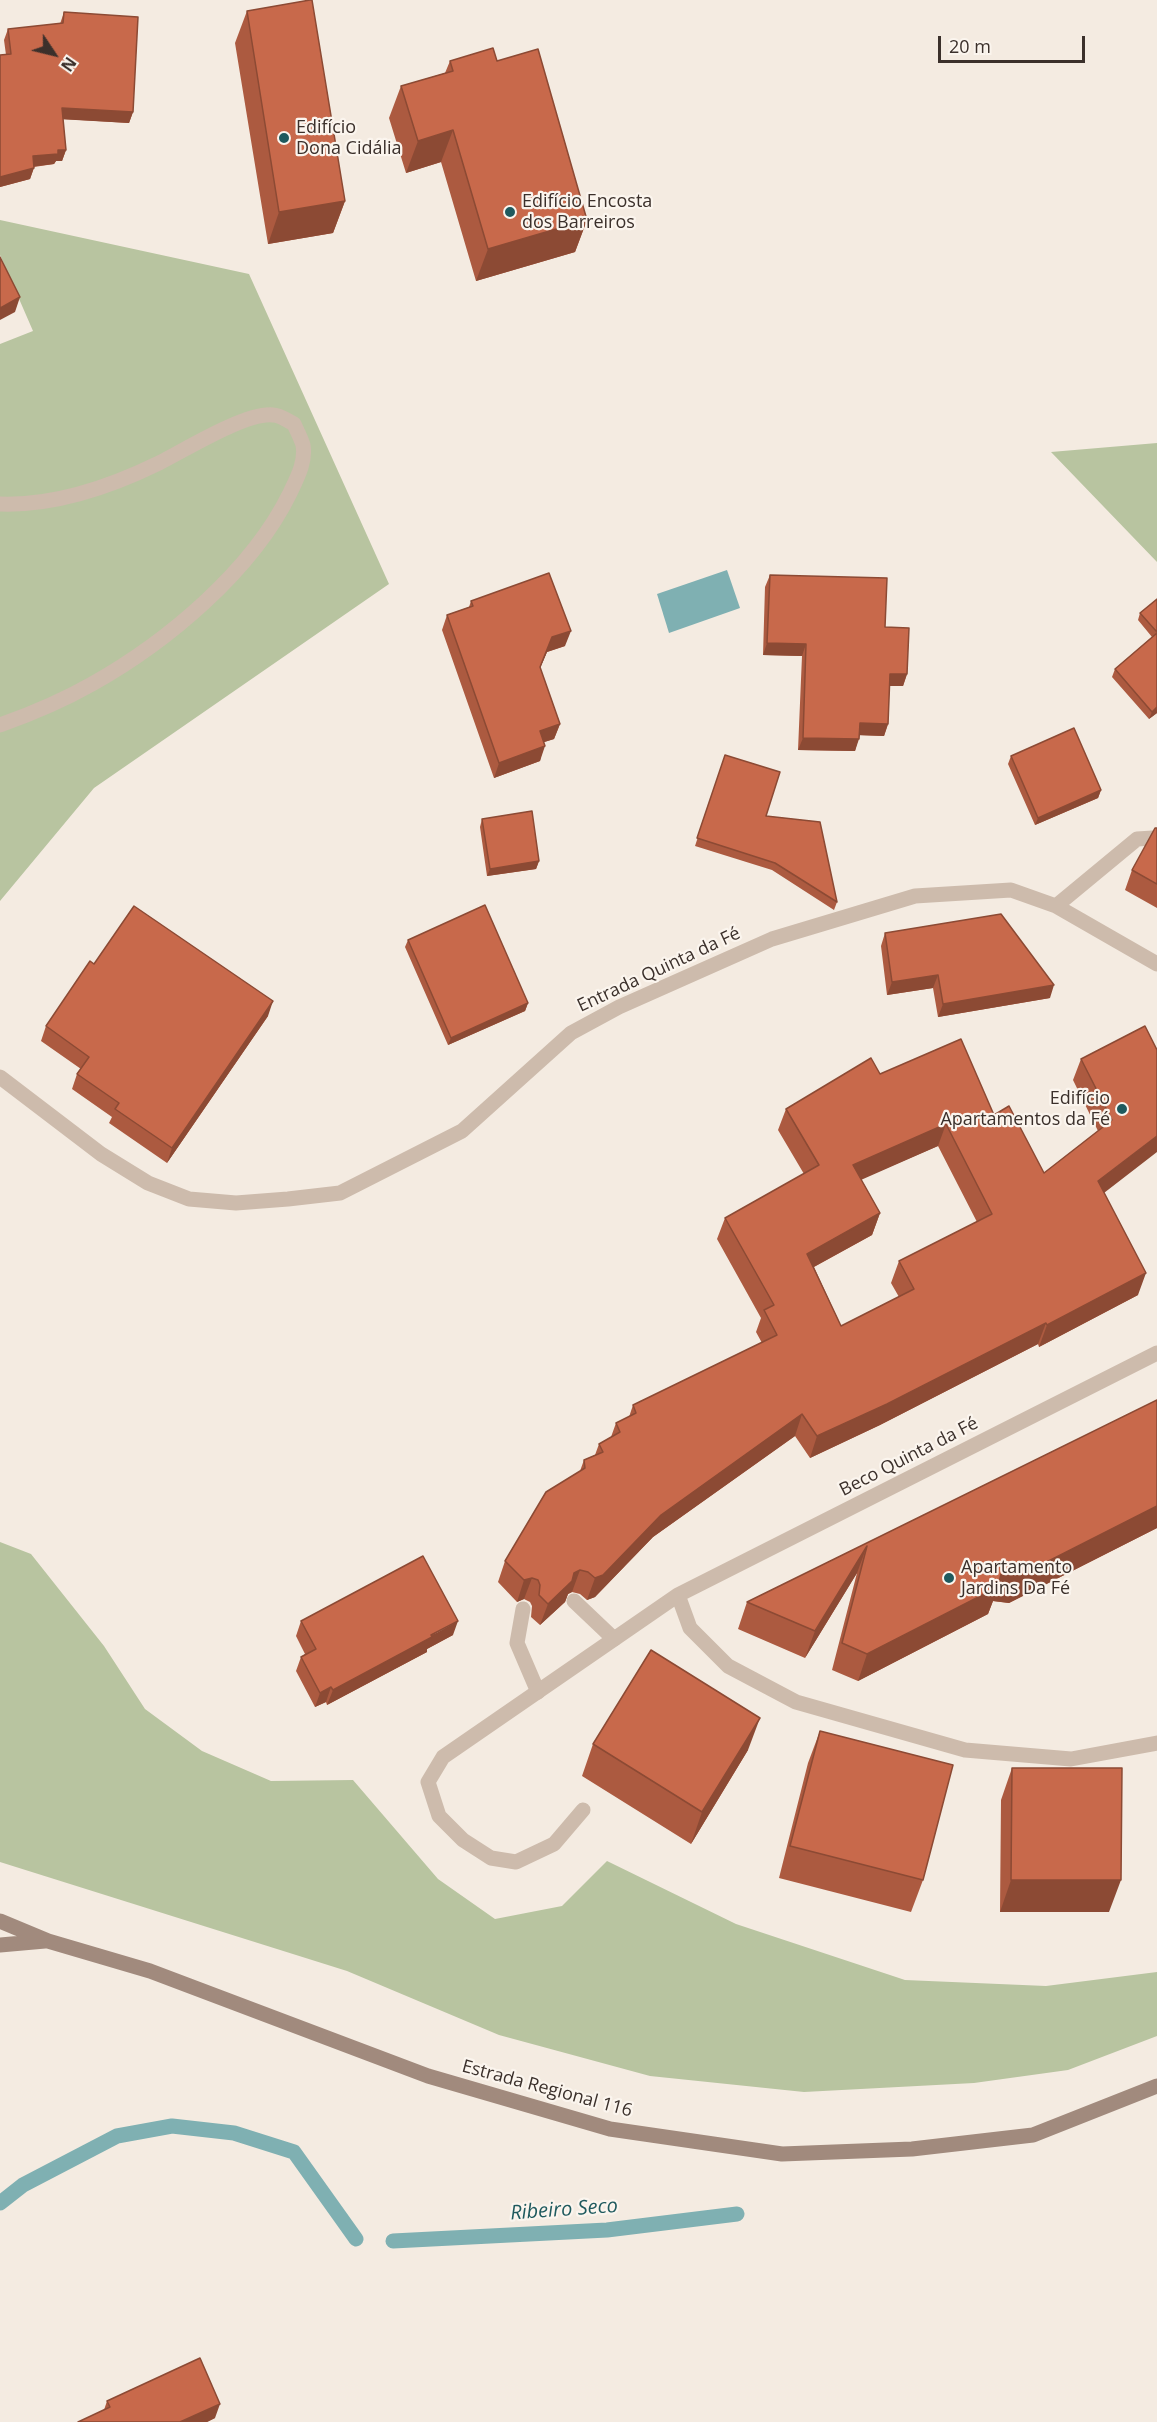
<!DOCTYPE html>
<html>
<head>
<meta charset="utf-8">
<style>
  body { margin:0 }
  #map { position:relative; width:1157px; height:2422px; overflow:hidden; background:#f4ebe1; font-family:"Open Sans",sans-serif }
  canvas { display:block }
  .north { position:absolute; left:24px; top:24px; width:60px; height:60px; -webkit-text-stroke:4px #fbf5ee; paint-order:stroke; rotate:125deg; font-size:16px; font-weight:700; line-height:24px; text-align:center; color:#3b302b }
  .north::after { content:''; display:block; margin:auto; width:21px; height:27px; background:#3b302b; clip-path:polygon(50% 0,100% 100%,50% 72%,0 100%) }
  .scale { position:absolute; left:938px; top:36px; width:147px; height:27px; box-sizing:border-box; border:3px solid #3b302b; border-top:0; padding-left:8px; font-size:18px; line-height:21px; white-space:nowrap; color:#3b302b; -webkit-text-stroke:4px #fbf5ee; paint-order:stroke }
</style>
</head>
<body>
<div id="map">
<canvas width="1157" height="2422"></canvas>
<div class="north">N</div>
<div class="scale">20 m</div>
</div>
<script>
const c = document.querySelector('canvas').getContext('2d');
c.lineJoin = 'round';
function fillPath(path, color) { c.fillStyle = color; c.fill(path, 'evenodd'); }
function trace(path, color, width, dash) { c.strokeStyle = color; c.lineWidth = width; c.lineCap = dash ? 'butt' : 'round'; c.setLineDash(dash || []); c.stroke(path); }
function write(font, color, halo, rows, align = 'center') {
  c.font = font + ' "Open Sans",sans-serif'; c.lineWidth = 4.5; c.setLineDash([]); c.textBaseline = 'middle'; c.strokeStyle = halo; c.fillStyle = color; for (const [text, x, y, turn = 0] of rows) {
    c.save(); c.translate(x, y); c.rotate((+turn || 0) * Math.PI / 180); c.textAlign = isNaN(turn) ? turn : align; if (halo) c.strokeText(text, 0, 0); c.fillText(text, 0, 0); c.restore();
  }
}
fillPath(new Path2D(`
  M0 220 249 274 389 584 94 788 0 901V344L33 331 0 255Z
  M1157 443V562L1051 452Z
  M0 1542 31 1554 104 1646 145 1709 202 1751 271 1781 353 1780 438 1879 495 1919 562 1906 607 1861 736 1924 905 1980 1046 1986 1157 1972V2036L1068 2070 974 2083 804 2092 650 2076 499 2035 347 1971 0 1862Z`), '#b8c4a0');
fillPath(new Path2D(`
  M727 570 740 608 669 633 657 594Z`), '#7fb0b2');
trace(new Path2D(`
  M0 2203 23 2185 117 2136 172 2126 234 2133 294 2152 356 2239
  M393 2241 607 2230 737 2214`), '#7fb0b2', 15);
trace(new Path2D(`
  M0 504C55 506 110 487 159 463 185 450 246 412 273 415 280 415 288 421 294 424 297 431 301 438 303 445 306 462 297 478 290 493 252 571 167 642 92 684 62 701 31 714 0 725
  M574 1601 614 1639
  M523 1609 517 1643 538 1692`), '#cdbbac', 15);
trace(new Path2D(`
  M1056 906 1137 839 1153 838
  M0 1077 101 1154 148 1183 189 1199 236 1203 288 1199 340 1193 462 1131 571 1033 619 1007 772 939 915 896 1011 890 1056 906 1157 964
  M678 1595 690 1628 728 1666 796 1702 965 1750 1071 1759 1157 1743
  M583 1810 554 1844 516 1862 491 1858 463 1840 439 1816 428 1782 443 1757 678 1595 1157 1353`), '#cdbbac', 15);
trace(new Path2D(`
  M0 1921 48 1941 150 1971 428 2076 610 2129 782 2154 912 2149 1033 2135 1157 2086
  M0 1945 45 1941`), '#a18a7d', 15);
fillPath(new Path2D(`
  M247 11 345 201 333 233 268 244 235 43Z
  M64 12 133 112 129 123 63 119 66 150 62 161H56L54 164 34 167 30 179 0 187V55H6L4 40 8 29 60 24Z
  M450 61H497L587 220 575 252 476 281 441 162 406 173 389 118 401 86 445 73Z
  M770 575 885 627 907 674 903 686H889L888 724 884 736 859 735 855 751 798 750 802 656 763 655 765 587Z
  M1157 599V713L1149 719 1112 677 1115 669 1152 637 1138 620 1140 613Z
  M471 601 565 646 547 652 540 668 560 724 554 739 544 742 540 761 494 778 442 630 447 615 469 607Z
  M725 755 766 816 837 902 834 910 772 870 695 846Z
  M1011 756 1101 790 1098 798 1035 825 1008 764Z
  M482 819 539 861 536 869 487 876 480 827Z
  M1157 828V908L1125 890 1132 870Z
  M885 933 1050 998 938 1017 933 988 887 995 881 946Z
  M408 940 528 1003 525 1011 448 1045 405 947Z
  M94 964 268 1016 167 1163 109 1123 112 1117 72 1089 77 1074 81 1069 41 1041 46 1026Z
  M1145 1026 1104 1192 1138 1295 1039 1347 1038 1344 880 1425 810 1458 795 1436 653 1537 595 1597 587 1600 580 1594 572 1592 568 1594 565 1602 540 1625 531 1617 532 1606 530 1602 524 1599 517 1602 498 1582 505 1561 580 1471 584 1460 595 1455 599 1444 611 1437 616 1423 629 1417 633 1405 762 1343 756 1332 761 1318 717 1239 725 1218 804 1174 778 1130 786 1109 880 1074 994 1115 1044 1173 1098 1131 1073 1080 1081 1059ZM938 1146 977 1222 899 1261 891 1283 899 1297 841 1326 814 1267 872 1235 880 1213 861 1179Z
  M1157 1400V1528L1009 1603 993 1601 988 1614 858 1681 832 1670 857 1573 805 1658 738 1629 747 1602Z
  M301 1621 453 1635 427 1649V1652L327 1705 326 1702 315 1707 296 1671 301 1657 305 1654 296 1636Z
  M820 1731 923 1880 911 1912 779 1878 808 1763Z
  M593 1744 748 1750 691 1844 582 1776Z
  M1012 1768 1109 1912H1000L1001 1800Z
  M107 2401 215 2418 207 2422H78L104 2410Z`), '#ac5a40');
fillPath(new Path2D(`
  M62 108 133 112 129 123 58 119Z
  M453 130 441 162 406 173 418 141Z
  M58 150H66L62 161H56L54 164 29 167 33 156Z
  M34 168 30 179 0 187V177Z
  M345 201 333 233 268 244 279 212Z
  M587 220 575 252 476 281 488 249Z
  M20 297 15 312 0 320V308Z
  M571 631 565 646 547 652 534 682 552 637Z
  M767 643 806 644 802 656 763 655Z
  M890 674H907L903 686H885Z
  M1157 707V713L1149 719 1152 712Z
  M860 723 888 724 884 736 855 735Z
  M560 724 554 739 535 745 540 731Z
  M803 738 859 739 855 751 798 750Z
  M545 746 540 761 494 778 499 763Z
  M1101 790 1098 798 1035 825 1038 818Z
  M539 861 536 869 487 876 490 869Z
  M938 975 933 988 887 995 892 982Z
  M1054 985 1050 998 938 1017 943 1004Z
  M273 1001 268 1016 167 1163 172 1148Z
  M528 1003 525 1011 448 1045 451 1038Z
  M946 1124 938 1146 845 1187 853 1165Z
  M1157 1136V1152L1091 1203 1098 1181Z
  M880 1213 872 1235 799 1275 807 1254Z
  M1146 1273 1138 1295 1039 1347 1047 1325Z
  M1046 1323 1038 1344 880 1425 810 1458 817 1436Z
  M802 1414 795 1436 653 1537 595 1597 587 1600 595 1578 661 1515Z
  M1157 1506V1528L1009 1603 993 1601 988 1614 858 1681 867 1654 1001 1574Z
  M867 1546 857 1573 805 1658 815 1631Z
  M580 1570 572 1592 568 1594 565 1602 540 1625 548 1604 574 1573Z
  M532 1578 524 1599 517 1602 524 1580Z
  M458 1621 453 1635 427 1649V1652L327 1705 333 1690Z
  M331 1687 326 1702 315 1707 320 1693Z
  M760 1718 748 1750 691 1844 702 1812Z
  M1011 1880H1121L1109 1912H1000Z
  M220 2404 215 2418 207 2422H180Z`), '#8c4a34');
const building = new Path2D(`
  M310 0H312L345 201 279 212 247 11Z
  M64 12 138 17 133 112 62 108 66 150H58V154L33 156 34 168 0 177V55L11 54 8 29 63 23Z
  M493 48 497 61 538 49 587 220 488 249 453 130 418 141 401 86 453 71 450 61Z
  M0 257 20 297 0 308Z
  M549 573 571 631 552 637 540 667 560 724 540 731 545 746 499 763 447 615 473 606 471 601Z
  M770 575 887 578 885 627 909 628 907 674H890L888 724 860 723 859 739 803 738 806 644 767 643Z
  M1157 599V632L1140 613Z
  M1157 633V707L1152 712 1115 669Z
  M1074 728 1101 790 1038 818 1011 756Z
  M725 755 780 772 766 816 820 822 837 902 775 863 697 838Z
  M532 811 539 861 490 869 482 819Z
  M1155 828H1157V884L1132 870Z
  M485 905 528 1003 451 1038 408 940Z
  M134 906 273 1001 172 1148 115 1109 119 1103 77 1074 89 1057 46 1026 90 961 94 964Z
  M1001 914 1054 985 943 1004 938 975 892 982 885 933Z
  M1145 1026 1157 1050V1136L1098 1181 1146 1273 1047 1325 1046 1323 887 1404 817 1436 802 1414 661 1515 603 1575 595 1578 588 1572 580 1570 574 1573 572 1581 548 1604 539 1595 540 1585 538 1580 532 1578 524 1580 505 1561 546 1492 585 1468 584 1460 603 1452 599 1444 620 1432 616 1423 636 1413 633 1405 777 1335 764 1310 774 1305 725 1218 819 1165 786 1109 871 1058 880 1074 961 1039 994 1115 1009 1106 1044 1173 1112 1120 1081 1059ZM946 1124 992 1214 899 1261 914 1289 841 1326 807 1254 880 1213 853 1165Z
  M1157 1400V1506L1019 1576 1001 1574 998 1587 867 1654 842 1643 867 1546 815 1631 747 1602Z
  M423 1556 458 1621 431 1635 432 1637 333 1690 331 1687 320 1693 301 1657 316 1649 301 1621Z
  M651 1650 760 1718 702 1812 593 1744Z
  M820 1731 953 1765 923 1880 790 1846Z
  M1012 1768H1122L1121 1880H1011Z
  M200 2358 220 2404 180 2422H78L110 2407 107 2401Z`);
fillPath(building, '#c8694b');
trace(building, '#8c4a34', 1.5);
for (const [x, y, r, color] of [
  [284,138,6,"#1f5a5e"],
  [510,212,6,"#1f5a5e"],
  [1122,1109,6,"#1f5a5e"],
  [949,1578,6,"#1f5a5e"]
]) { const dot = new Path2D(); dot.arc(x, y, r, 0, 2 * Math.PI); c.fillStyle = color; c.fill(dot); trace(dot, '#fbf5ee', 2); }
write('18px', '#3b302b', '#fbf5ee', [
  ["Edifício",296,128],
  ["Dona Cidália",296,149],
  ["Edifício Encosta",522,202],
  ["dos Barreiros",522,223],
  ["Edifício",1110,1099,"right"],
  ["Apartamentos da Fé",1110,1120,"right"],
  ["Apartamento",961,1568],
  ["Jardins Da Fé",961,1589]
], 'left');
write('18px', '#3b302b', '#fbf5ee', [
  ["Entrada Quinta da Fé",659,970,-25],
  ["Beco Quinta da Fé",909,1457,-27],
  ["Estrada Regional 116",547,2089,15]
]);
write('italic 20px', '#1f5a5e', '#fbf5ee', [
  ["Ribeiro Seco",564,2210,-4]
]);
</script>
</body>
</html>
